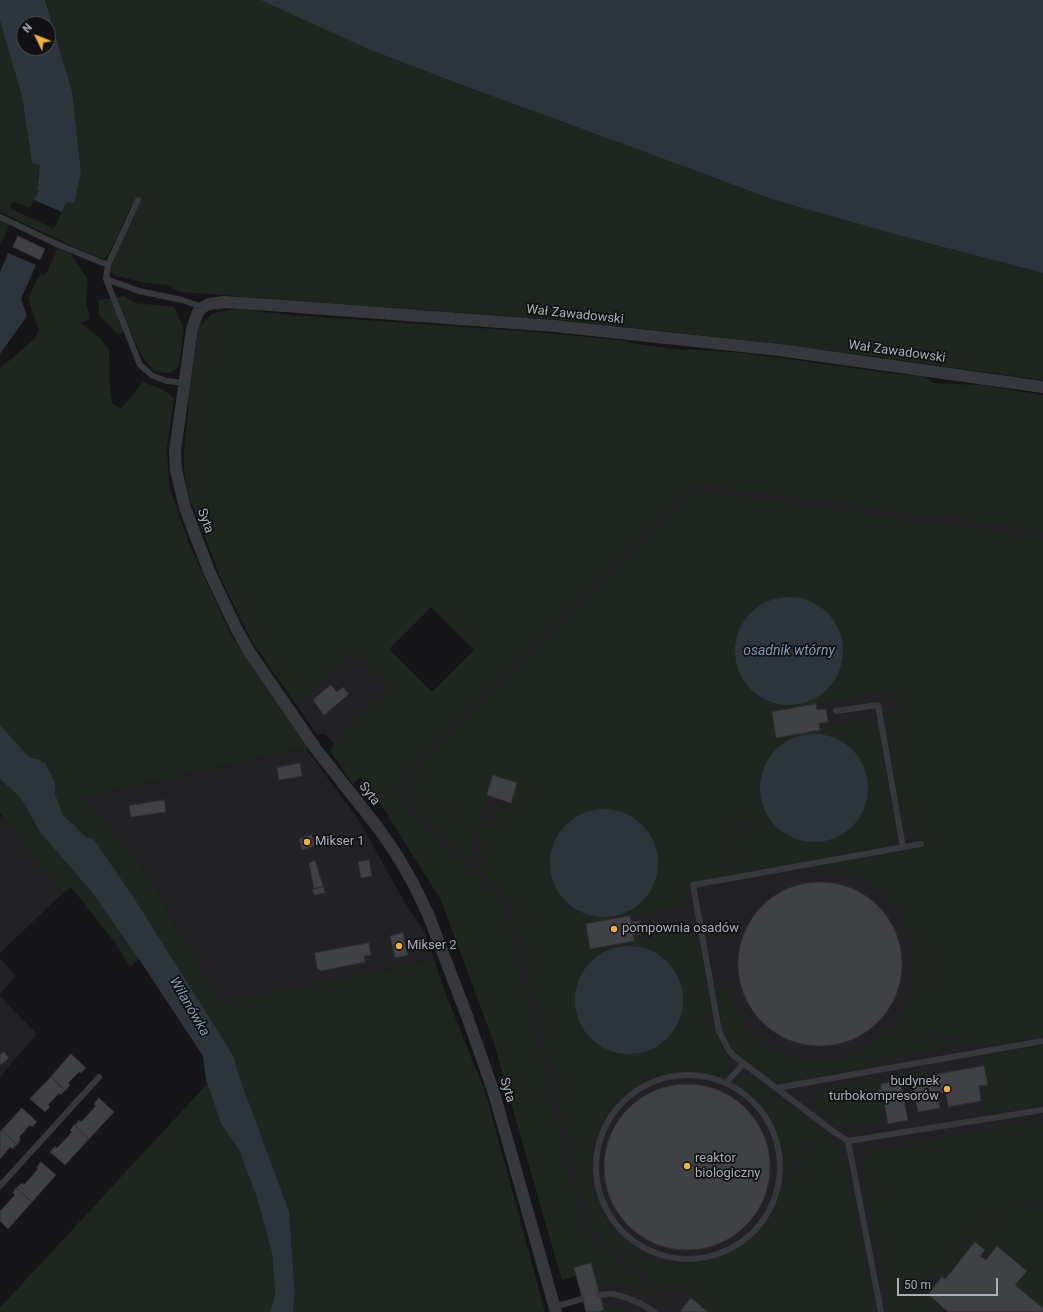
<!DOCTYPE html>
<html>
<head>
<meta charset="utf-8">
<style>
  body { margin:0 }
  #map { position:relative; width:1043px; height:1312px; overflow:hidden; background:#161618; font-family:Roboto,sans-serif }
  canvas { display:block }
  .north { position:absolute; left:16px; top:16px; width:40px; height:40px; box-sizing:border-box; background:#111113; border:1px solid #4d4f55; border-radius:50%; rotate:313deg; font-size:11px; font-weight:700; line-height:16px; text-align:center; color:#a8adb8 }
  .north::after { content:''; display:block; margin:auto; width:14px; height:18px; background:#f2b134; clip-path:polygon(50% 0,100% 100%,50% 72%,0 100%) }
  .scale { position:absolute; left:897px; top:1278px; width:101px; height:18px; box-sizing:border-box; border:2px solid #a8adb8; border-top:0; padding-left:5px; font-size:12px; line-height:14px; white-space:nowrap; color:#a8adb8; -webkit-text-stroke:3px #111113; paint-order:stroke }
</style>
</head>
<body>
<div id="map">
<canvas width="1043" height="1312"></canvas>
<div class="north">N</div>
<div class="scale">50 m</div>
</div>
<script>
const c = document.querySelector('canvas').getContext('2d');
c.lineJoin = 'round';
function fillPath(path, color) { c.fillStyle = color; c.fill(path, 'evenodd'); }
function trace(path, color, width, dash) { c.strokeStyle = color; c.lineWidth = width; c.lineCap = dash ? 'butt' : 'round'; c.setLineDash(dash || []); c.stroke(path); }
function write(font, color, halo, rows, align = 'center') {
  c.font = font + ' Roboto,sans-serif'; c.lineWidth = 3.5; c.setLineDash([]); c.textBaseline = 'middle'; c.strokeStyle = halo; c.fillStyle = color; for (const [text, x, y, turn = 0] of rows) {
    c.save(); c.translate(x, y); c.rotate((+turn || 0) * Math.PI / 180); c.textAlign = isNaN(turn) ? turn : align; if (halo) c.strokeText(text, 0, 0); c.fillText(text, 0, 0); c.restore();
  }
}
fillPath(new Path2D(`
  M692 479 1043 526V1312H586L576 1276 562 1280 494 1043 441 900 375 795Z
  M354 649 392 688 334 744 325 734H317L297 706Z
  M301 749 307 750 358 819 407 906 424 931 434 959 370 973 220 1003 200 973 192 952 178 933 160 895 136 859 82 798Z
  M2 815 63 893 0 953V819Z
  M0 958 16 976 0 994Z
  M0 996 37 1034 0 1077Z`), '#222225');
fillPath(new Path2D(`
  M0 0 24 24 14 68 22 97 32 163 40 165 37 180V189L39 191 30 208 13 201 10 208 54 229 66 203 75 202 81 172 72 91 45 0H260L368 49 467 87 645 152 771 199 912 239 1043 273V380L870 356 745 340 563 320 180 292 167 285 141 282 113 275 110 271C116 246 133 224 141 199L131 206 109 254 103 259 74 247 0 212Z
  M0 220 10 225 0 245Z
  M58 248 71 254 88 280 86 301 90 319 81 323 99 337 109 350 110 388 112 403 121 409 143 382 164 390 174 399 167 448 169 486 190 546 231 635 307 746V750L300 749 82 798 136 859 160 895 178 933 192 952 200 973 220 1003 370 973 434 959 445 992 486 1094 545 1312H293L295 1292 289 1211 239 1076 234 1057 165 950 63 829 30 759 0 725V369L34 339 39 331 28 298 39 276 46 274Z
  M124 296 135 303 174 307 184 329 179 367 170 373 156 372 143 358 129 329 118 335 99 315V300Z
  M237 309 292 315 523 331 621 340C660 351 702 349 742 353 803 360 864 371 925 377L934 383 981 385 1043 395V531L702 485 693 486 686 491 411 764C399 778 398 793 406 810L496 895 505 910 583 1228 589 1237 660 1296 659 1298 651 1292 646 1297C642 1295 639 1292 635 1290 624 1284 612 1282 599 1285L594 1267 575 1272 576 1276 562 1280 494 1043 441 900 375 795 360 777 353 784 330 751 334 744 392 688 354 649 297 706 251 640 222 581 190 499 184 472V449L190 389 199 327 213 313ZM431 607 474 650 432 692 389 649Z
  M700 491 1043 538V1036L991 1046 982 1041 872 1061 866 1068 782 1084C772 1083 766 1077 758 1071 725 1045 724 1036 717 995L719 992 723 989C725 989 727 989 728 991 731 995 732 1001 734 1006 739 1016 744 1026 751 1034 760 1046 774 1051 787 1056 835 1071 869 1055 901 1018L905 1021 907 1017 903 1014C910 1001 915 987 916 973 920 927 889 883 844 871 832 868 820 868 807 869L925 847 924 839C914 839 909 835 904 827L885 725 889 716 896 713 891 690 772 712 776 737 820 730V727L859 720C869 720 874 726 878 735L895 828C894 837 890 842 882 847L724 876 737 826 738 835 748 833 746 823 737 825 741 813 737 812 720 877 686 883C687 894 686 900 677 907L586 924 591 949 634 941 633 938 681 930C687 930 693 932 697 938 702 946 706 981 708 992L700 993 699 985H696L698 996 709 994C711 1008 712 1024 718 1038 721 1047 731 1057 732 1065L729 1073C719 1079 705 1071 694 1070 669 1069 645 1076 626 1092 576 1132 580 1211 633 1248 641 1253 650 1259 660 1262 680 1268 706 1263 725 1255 753 1244 771 1219 780 1191H782L813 1143 809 1140 782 1182C785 1141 773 1110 740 1086L739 1083C740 1075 745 1075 751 1076L828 1137C839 1147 843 1158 847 1172L871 1295 869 1312H708L672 1282 667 1289 661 1288 591 1230 588 1222 511 906 501 891 484 875 483 869 486 858 481 856 484 845 479 843 484 827 511 803 517 783 493 775 477 830 461 822 407 787 410 778 415 770 692 495ZM709 1015 711 1025 702 1027 700 1017ZM927 1031 939 1039 962 1035 963 1040 938 1044 925 1035Z
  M0 759 93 894 142 933 139 959 130 967 116 944 71 887 63 893 0 813Z
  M407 790 460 824 476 831 468 859 414 809 409 800Z
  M1043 1045V1104L994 1113C980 1110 982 1099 980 1087L989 1085 985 1065H984L983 1062 988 1056 992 1054Z
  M926 1070 928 1077 901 1082 900 1081 893 1082 894 1076Z
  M879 1078 883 1083 880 1084 881 1088 876 1089 878 1099 882 1098 884 1112 880 1113 882 1121C872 1123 855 1129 845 1127 831 1125 804 1101 825 1089 834 1084 867 1080 879 1078Z
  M207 1084 221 1124 239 1150 257 1198 272 1253 275 1295 270 1312H0V1308Z
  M1035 1121 1043 1122V1201L985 1211 900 1312H893L888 1298 863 1173C863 1162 868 1155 877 1150Z
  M1043 1204V1307L1017 1285 1028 1271 998 1246 999 1244 978 1227 977 1224 987 1213Z
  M977 1230 996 1246 985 1258 982 1256 986 1250 975 1241 970 1247 964 1242 972 1231Z
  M959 1247 966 1252 944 1277 942 1275 926 1294 941 1307 937 1312 932 1308 929 1312H904Z
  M607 1305 619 1309 624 1312H601L599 1307Z`), '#1e261f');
fillPath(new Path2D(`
  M0 0H45L72 91 81 172 75 202 66 203 62 212 34 200 39 191 37 189 40 165 32 163 22 97 0 20ZM24 24H48V48H24Z
  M260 0H1043V273L912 239 771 199 645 152 467 87 368 49Z
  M8 253 36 265 21 299 27 316 0 354V272Z
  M735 651a54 54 0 1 1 108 0a54 54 0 1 1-108 0Z
  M0 725 30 758 37 759 46 764 55 783V794L63 815 86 837 94 840 132 895 234 1057 239 1076 289 1211 295 1292 293 1312H270L275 1295 272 1253 257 1198 239 1150 221 1124 206 1080 203 1056 139 959 91 891 40 832 21 798 0 779Z
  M760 788a54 54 0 1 1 108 0a54 54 0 1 1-108 0Z
  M550 863a54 54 0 1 1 108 0a54 54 0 1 1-108 0Z
  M575 1000a54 54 0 1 1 108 0a54 54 0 1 1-108 0Z`), '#2c353c');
const building = new Path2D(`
  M18 236 45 249 40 260 13 247Z
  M331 685 337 692 343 687 349 694 324 715 313 700Z
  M816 704 817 710 826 709 828 722 819 723 820 730 776 738 772 712Z
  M300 763 302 776 279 780 277 768Z
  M493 775 517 783 511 803 487 795Z
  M164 800 166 812 131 817 129 806Z
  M312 835 315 846 302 850 299 839Z
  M369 860 372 876 361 878 358 862Z
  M315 861 323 886 314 889 309 863Z
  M738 964a82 82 0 1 1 164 0a82 82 0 1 1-164 0Z
  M324 887 325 893 314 895 312 890Z
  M630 916 631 922 640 921 642 934 633 935 634 941 590 949 586 924Z
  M403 933 408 955 395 958 390 936Z
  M369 943 371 955 364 956 365 962 321 971 317 968 315 953Z
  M4 1052 9 1058 0 1065V1055Z
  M71 1054 86 1068 81 1073 79 1072 68 1083 70 1085 66 1090V1091L51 1077Z
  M984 1066 988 1085 979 1086 981 1101 948 1107 946 1092 938 1094 940 1108 918 1112 912 1080 934 1076V1075Z
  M51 1077 66 1091 65 1090 61 1095 59 1093 48 1105 50 1107 45 1112 30 1099Z
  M900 1081 908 1120 888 1124 883 1097H879L878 1090 881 1089V1084Z
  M604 1167a83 83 0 1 1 166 0a83 83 0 1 1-166 0Z
  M99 1098 114 1112 89 1139 74 1124 75 1125 79 1120 81 1122 96 1106 94 1104Z
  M22 1108 37 1122 32 1127 30 1125 22 1134 19 1137 21 1139 17 1145 2 1130Z
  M74 1124 89 1139 65 1165 50 1152 55 1146 57 1148 72 1132 70 1130 74 1125Z
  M2 1130 17 1145 12 1149 10 1147 0 1159V1132Z
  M41 1162 56 1175 32 1202 16 1188 22 1183 24 1185 38 1169 37 1167Z
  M16 1188 32 1202 8 1229 0 1221V1211L15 1195 13 1193Z
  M975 1242 985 1250 980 1256 986 1260 997 1246 1027 1271 1015 1285 1043 1308V1312H948L928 1294 942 1277 945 1279Z
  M591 1263 604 1310 598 1312H586L574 1268Z
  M691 1298 708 1312H680Z`);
fillPath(building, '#404145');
trace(building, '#303034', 1);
trace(new Path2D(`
  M138 200 108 265 106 279 140 365 153 376 167 381 184 383
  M0 217 59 245 108 265
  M106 279 139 291 182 300 203 307
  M836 711 878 705 903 847
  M596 1167a92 92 0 1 1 184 0a92 92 0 1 1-184 0Z
  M726 1083 743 1064
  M776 1088 1043 1041
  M848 1141 1043 1110
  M0 1186 99 1077
  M600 1295C603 1295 607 1294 610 1294 621 1294 645 1305 654 1312
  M554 1307 582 1299
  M881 1312 848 1141 834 1132 734 1056 728 1049 719 1031 693 885 921 844`), '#37383d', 6);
trace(new Path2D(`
  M556 1312 494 1093 467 1016 428 914 413 883 396 854 379 829 316 749 250 653 237 630 209 571 185 508 176 470 175 451 192 329 198 312 203 307 209 304 224 302 285 306 555 326 779 350 1043 387`), '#37383d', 12);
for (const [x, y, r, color] of [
  [307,842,4,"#f2b134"],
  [614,929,4,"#f2b134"],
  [399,946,4,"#f2b134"],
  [947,1089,4,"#f2b134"],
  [687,1166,4,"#f2b134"]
]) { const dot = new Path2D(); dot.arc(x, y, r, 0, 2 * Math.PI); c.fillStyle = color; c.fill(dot); trace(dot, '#111113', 1.5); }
write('13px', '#a8adb8', '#111113', [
  ["Wał Zawadowski",575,315,6],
  ["Wał Zawadowski",897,352,8],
  ["Syta",205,521,70],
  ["Syta",369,794,52],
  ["Syta",507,1090,73]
]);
write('13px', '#a8adb8', '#111113', [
  ["Mikser 1",315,842],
  ["pompownia osadów",622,929],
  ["Mikser 2",407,946],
  ["budynek",939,1082,"right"],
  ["turbokompresorów",939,1097,"right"],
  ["reaktor",695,1159],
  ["biologiczny",695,1174]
], 'left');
write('italic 14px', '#7f9bb3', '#111113', [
  ["osadnik wtórny",789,651],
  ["Wilanówka",189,1007,60]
]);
</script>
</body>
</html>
